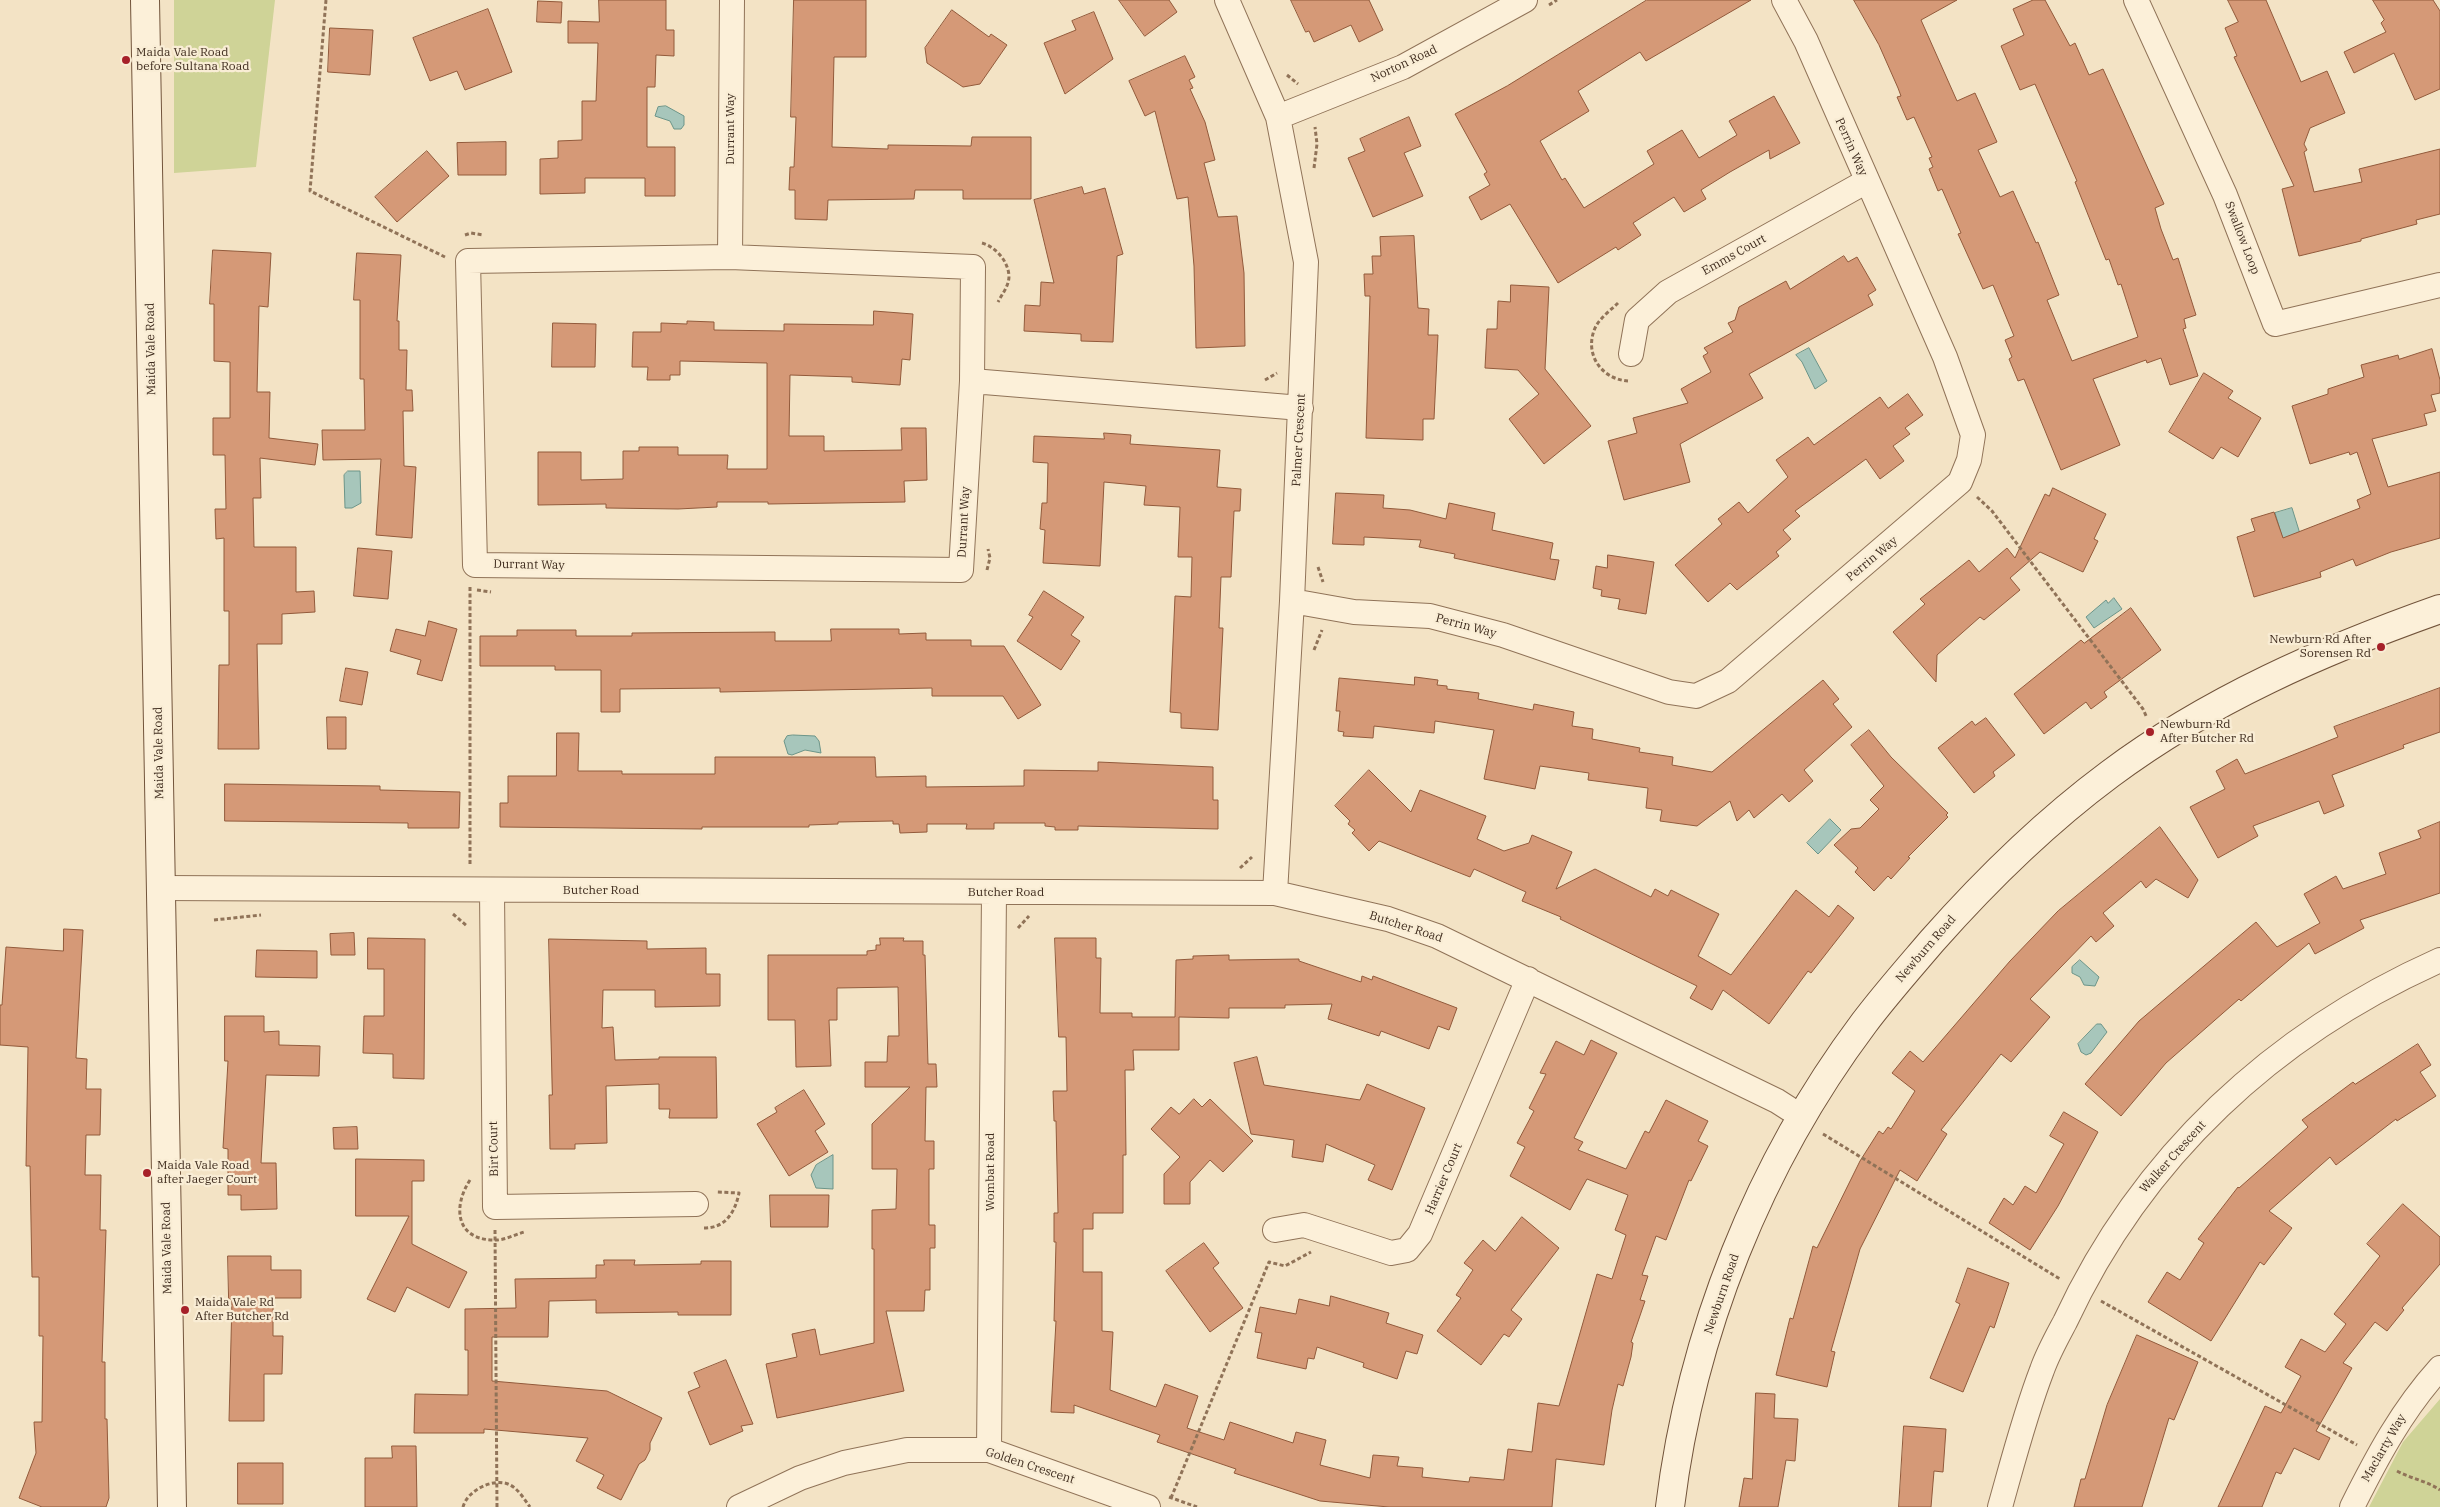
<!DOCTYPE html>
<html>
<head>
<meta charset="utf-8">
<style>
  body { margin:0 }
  canvas { display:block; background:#f3e3c5 }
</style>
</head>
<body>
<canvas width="2440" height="1507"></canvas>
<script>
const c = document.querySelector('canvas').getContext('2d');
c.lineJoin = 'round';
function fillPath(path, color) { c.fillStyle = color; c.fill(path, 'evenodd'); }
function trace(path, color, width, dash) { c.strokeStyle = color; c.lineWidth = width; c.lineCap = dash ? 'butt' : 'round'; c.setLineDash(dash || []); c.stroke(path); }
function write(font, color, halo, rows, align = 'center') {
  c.font = font + ' "IBM Plex Serif",serif'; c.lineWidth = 4.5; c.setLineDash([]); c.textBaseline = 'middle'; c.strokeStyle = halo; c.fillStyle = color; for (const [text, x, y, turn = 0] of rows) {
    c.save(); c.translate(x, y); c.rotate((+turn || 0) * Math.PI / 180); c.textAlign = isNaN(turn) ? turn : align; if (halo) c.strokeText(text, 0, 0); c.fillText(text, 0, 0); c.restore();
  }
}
fillPath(new Path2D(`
  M174 0H275L256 167 174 173Z
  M2440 1399V1507H2369L2403 1442Z`), '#cfd397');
const water = new Path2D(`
  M666 106 684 116V125L681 129H674L670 121 655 116 658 107Z
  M1809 348 1827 381 1815 389 1802 362 1796 355Z
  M348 471H360L361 503 352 508H345L344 475Z
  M2292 508 2301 537 2284 543 2275 513Z
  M2114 598 2122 609 2094 628 2086 617 2106 600 2108 603Z
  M793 735 815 736 819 741 821 753 805 750 792 755 788 754 784 741 787 736Z
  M1830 819 1841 830 1818 854 1807 843Z
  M2080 960 2099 977 2095 986 2084 985 2080 977 2072 973V967Z
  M2097 1024H2101L2107 1032 2091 1053 2086 1055 2081 1052 2078 1044Z
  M833 1155V1189L816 1188 811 1175 816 1165Z`);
fillPath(water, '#a7c6bb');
trace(water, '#6c9589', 1);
const building = new Path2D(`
  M599 0H666V30H674V56L656 55 655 87H647V147H675V196H645V178H585V193L540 194V159L558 158V141L582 140V101H596L598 43H568V21L599 22Z
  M794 0H866V57H834L832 147 888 149V145L971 146 972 137H1031V199H963V190H915L914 199 828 200 827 220 795 219V190H789L790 167H794L796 117H791Z
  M1119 0H1169L1177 12 1145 36Z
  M1291 0H1369L1383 30 1359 42 1351 25 1314 42 1309 31 1306 32Z
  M1647 0H1751L1646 61 1640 52 1578 91 1589 111 1540 141 1562 180 1565 178 1584 208 1654 164 1647 151 1682 130 1699 158 1737 135 1729 121 1774 96 1800 143 1770 159 1769 150 1730 172 1701 190 1706 199 1684 212 1674 197 1633 223 1641 235 1618 250 1616 247 1558 283 1510 204 1481 220 1469 197 1490 185 1484 174 1487 172 1455 114 1507 86Z
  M1854 0H1957L1921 20 1957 101 1975 93 1997 142 1978 150 2000 197 2013 191 2036 243 2038 242 2059 295 2047 300 2072 361 2138 337 2121 284 2118 285 2109 259 2106 260 2075 182 2077 181 2035 84 2020 90 2001 46 2024 35 2013 9 2033 0H2045L2070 46 2075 43 2089 75 2103 69 2164 204 2155 208 2161 229 2173 260 2178 258 2196 315 2184 319 2186 328 2183 329 2198 376 2170 385 2161 358 2147 363 2146 360 2093 379 2120 445 2061 470 2024 379 2018 381 2009 359 2012 357 2005 340 2014 336 1993 285 1983 289 1958 234 1961 233 1942 189 1938 191 1929 169 1933 167 1929 158 1932 157 1914 117 1907 120 1897 97 1901 96 1898 88 1879 45Z
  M2228 0H2266L2301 82 2327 71 2345 113 2310 128 2304 144 2307 150 2304 152 2314 192 2362 182 2359 169 2440 149V214L2416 220 2417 224 2361 239V241L2299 256 2282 189 2294 186 2234 57 2237 56 2225 28 2238 22Z
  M2373 0H2433L2440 11V89L2415 100 2394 53 2354 73 2344 52 2386 32 2381 23 2384 20Z
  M538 1 562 2 561 23 537 22Z
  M488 9 512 72 465 90 457 71 430 81 413 38Z
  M952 10 989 37 991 34 1007 45 980 84 963 87 927 63 925 48Z
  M1094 12 1113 59 1065 94 1044 43 1076 30 1072 21Z
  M330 28 373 30 370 75 328 72Z
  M1185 56 1195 77 1189 80 1193 88 1190 89 1205 122 1215 160 1204 163 1218 217 1237 216 1244 273 1245 346 1196 348 1194 266 1188 197 1177 199 1155 111 1145 116 1129 81Z
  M1409 117 1421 146 1404 153 1423 196 1373 217 1348 158 1365 151 1360 139Z
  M506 142V175H458L457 143Z
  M427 151 449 176 397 222 375 197Z
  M1082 187 1084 194 1105 188 1123 254 1117 256 1113 342 1081 341V334L1024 331 1025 305 1040 306 1041 282 1054 283 1034 200Z
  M1414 236 1418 308 1429 309 1428 335H1438L1434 419H1423V440L1366 438 1370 296H1365L1364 274H1373L1372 256H1381L1380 237Z
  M213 250 271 253 268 307 259 306 257 392H270L269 438 318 444 315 465 260 458 261 498H253L254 547H296V592L314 591 315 612 282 614V644H257L259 749H218L219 665H229V611H224V538L216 539 215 509H226L225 455H213V418H230V362L214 361V304H210Z
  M357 253 401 255 397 321H399V350H407L406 390H412L413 411H403L404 466 416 467 412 538 376 535 381 459 323 460 322 430H365L364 379H360V300H354Z
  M1844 256 1848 262 1857 257 1876 290 1868 295 1873 305 1749 374 1763 398 1680 444 1690 482 1624 500 1608 441 1637 433 1633 418 1688 403 1681 389 1711 372 1703 356 1708 353 1704 348 1733 332 1728 323 1735 320 1739 307 1786 281 1790 289Z
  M1511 285 1549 287 1545 369 1591 426 1544 464 1509 419 1539 394 1518 370 1485 368 1487 329H1497L1498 301 1510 302Z
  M874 311 913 314 910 360 902 359 900 385 852 382V377L790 375 789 436H824V451L902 450 901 428H926L927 480 904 481 905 502 768 504V502H717V507L678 509 606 508V504L538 505V452H581V480L623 479V451H639V447H678V455H728L727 469H767V363L680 361V375H670V380H647L648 367H632L633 332H661V323L687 324V321L714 322V330L784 331V324L873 325Z
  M553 323 596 324 595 367H552Z
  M2432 349 2440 380V393L2431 395 2436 411 2424 414 2427 425 2372 439 2388 487 2440 472V538L2391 552 2356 566 2353 559 2320 572 2321 577 2254 597 2237 537 2255 531 2251 519 2274 512 2283 538 2360 508 2357 500 2371 494 2357 452 2350 455 2349 452 2310 464 2292 406 2328 394V389L2364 377 2361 365 2398 355 2399 359Z
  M2204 373 2233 391 2228 398 2261 418 2238 457 2221 447 2213 459 2169 432Z
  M1908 394 1923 415 1905 428 1910 434 1893 446 1904 461 1880 479 1866 459 1795 511 1800 516 1783 530 1791 539 1776 552 1779 556 1737 590 1730 583 1708 602 1675 565 1722 524 1718 519 1739 502 1748 513 1788 477 1776 460 1808 437 1814 445 1880 397 1888 408Z
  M1104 433 1131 435 1130 444 1220 450 1217 487 1241 489 1240 511H1234L1231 577H1221L1219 628H1223L1218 730 1181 728V713L1170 712 1175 596 1191 597 1192 557H1178L1180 507 1144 505 1146 486 1104 482 1100 566 1043 563 1045 530 1040 529 1042 503H1047L1048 463 1033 462 1034 436 1104 439Z
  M2053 488 2106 514 2094 539 2098 541 2083 572 2040 552 2010 578 2020 590 1984 620 1980 617 1937 655 1936 682 1893 632 1925 604 1920 599 1969 560 1979 572 2007 548 2015 558 2045 494 2049 496Z
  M1336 493 1384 495 1383 508 1410 510 1446 519 1449 503 1495 513 1492 530 1553 543 1550 559 1559 560 1555 580 1454 558 1455 554 1419 547 1421 540 1364 537V545L1333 544Z
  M358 548 392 551 388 599 354 596Z
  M1608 555 1654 562 1646 614 1618 609 1620 599 1601 596 1602 590 1593 588 1596 566 1607 568Z
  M1044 591 1084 617 1071 635 1080 641 1061 670 1017 641 1033 617 1029 615Z
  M2131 608 2161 650 2104 692 2107 697 2091 709 2086 702 2044 734 2014 694 2081 640 2084 643Z
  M429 621 457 629 442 681 417 674 421 660 390 651 396 629 425 636Z
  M831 629H899V634L926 633V640H971V646H1004L1041 705 1018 719 1003 696H932V688L720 692V688L620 689V712H601V670H555V666H480V636H517V630H576V636H632V633L775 632V641H831Z
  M346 668 368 672 362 705 340 701Z
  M1415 677 1438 680 1437 685 1447 686V689L1479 693 1478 699 1533 710 1534 704 1574 712 1572 726 1593 729 1592 739 1640 748 1639 752 1673 757 1672 765 1712 772 1823 680 1839 699 1833 704 1852 727 1804 770 1813 781 1789 802 1782 794 1754 818 1749 810 1737 821 1730 801 1697 826 1660 821 1662 810 1646 808 1648 788 1588 780 1589 773 1540 766 1535 789 1484 779 1494 730 1435 721 1434 733 1374 726 1373 738 1343 736 1344 732 1338 731 1340 711H1336L1339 678 1414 685Z
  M2440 688V732L2403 745 2404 748 2332 775 2344 806 2324 814 2319 801 2253 826 2258 836 2218 858 2190 807 2225 789 2216 771 2237 759 2245 774 2338 737 2334 727Z
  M327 717H346V749H328Z
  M1986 718 2015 755 1993 772 1995 776 1974 793 1938 748 1972 721 1975 725Z
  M1869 730 1891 757 1948 813 1946 815 1948 817 1908 857 1910 858 1891 879 1888 876 1874 891 1855 872 1858 868 1834 845 1851 829 1860 828 1879 809 1870 800 1884 786 1851 745Z
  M557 733H579L578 771H622V774H715V757H875L876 777 926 776V787L1024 786V770L1098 771V762L1213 767V800H1218V829L1078 826V830H1055V827L1045 826V823H994V829H966L967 824H927V832L900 833 899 824H893V821L838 822V824L809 825V827H702V829L500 827V803H508V776H556Z
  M1369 770 1411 812 1420 790 1486 816 1477 839 1504 851 1529 843 1532 835 1572 852 1556 889 1595 869 1651 897 1655 889 1668 896 1671 890 1719 914 1698 956 1731 975 1796 890 1829 917 1838 905 1854 918 1811 973 1808 971 1769 1024 1723 990 1712 1010 1690 998 1697 986 1560 919 1561 917 1522 901 1526 892 1474 869 1470 877 1379 841 1369 851 1352 833 1355 830 1348 824 1350 821 1335 806Z
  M225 784 380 786V790L460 792 459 828H408V823L225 821Z
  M2440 822V893L2360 920 2364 928 2315 954 2309 943 2241 1001 2239 999 2166 1063 2121 1116 2085 1084 2139 1021 2256 922 2277 947 2320 923 2304 894 2336 876 2343 889 2386 874 2379 853 2421 838 2418 831Z
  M2160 827 2198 880 2188 898 2156 879 2146 888 2141 881 2103 913 2114 926 2096 942 2091 936 2030 999 2050 1017 2011 1062 2001 1054 1941 1130 1947 1134 1917 1181 1900 1170 1860 1249 1831 1351 1835 1352 1827 1387 1776 1375 1790 1318 1793 1319 1813 1246 1817 1248 1860 1161 1879 1131 1883 1134 1888 1127 1891 1129 1915 1091 1892 1073 1910 1051 1923 1062 2010 961 2058 911Z
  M64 929 83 930 76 1058 87 1059 86 1089H101L100 1135H86L85 1175H101L100 1230H106L102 1362H105V1419H107L109 1498 106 1507H42L19 1498 36 1453 34 1422H42L43 1336H39V1277H32L30 1166H26L28 1047 0 1045V1005H2L6 947 63 951Z
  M354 933 355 955H331L330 934Z
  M368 938 425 939 424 1079 393 1078V1054L363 1053 364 1016H384V969H368Z
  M880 938H904L903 941H923V955H925L928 1064H936L937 1087H926L925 1141H934V1169H929V1225H935V1248H930V1290H925L924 1311H886L904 1391 777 1418 766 1364 797 1357 792 1334 815 1329 820 1355 874 1343V1249H872V1210L896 1209 897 1169H872V1124L910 1087H865V1062H887L888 1036H899L898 987 837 988V1020H829L831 1066 796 1067 795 1020H768V955H867V951L876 950V945H880Z
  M1055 938H1096V958H1101L1100 1013H1132V1017H1175L1176 960 1193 959V956L1229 955V960L1299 959V961L1361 982 1362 976 1372 980 1373 976 1457 1008 1449 1030 1438 1026 1429 1049 1381 1031 1379 1036 1328 1019 1332 1004 1285 1005V1008H1229V1018L1179 1017V1050H1133L1134 1070H1125L1126 1155H1123V1213H1093V1229H1083V1272H1102V1331L1113 1332 1110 1390 1156 1407 1165 1384 1198 1396 1187 1428 1224 1440 1230 1422 1293 1443 1296 1432 1326 1440 1320 1465 1370 1478 1373 1455 1399 1457 1397 1466 1423 1468 1422 1477 1469 1482 1470 1477 1504 1480 1508 1449 1532 1452 1538 1403 1559 1406 1597 1274 1612 1279 1626 1235 1615 1230 1628 1195 1587 1179 1570 1210 1510 1176 1525 1147 1517 1143 1534 1111 1529 1108 1546 1074 1540 1073 1556 1041 1584 1055 1591 1040 1617 1053 1574 1138 1583 1142 1578 1150 1626 1169 1645 1131 1649 1133 1666 1100 1708 1121 1698 1141 1708 1146 1691 1181 1689 1180 1666 1240 1656 1236 1642 1275 1648 1276 1640 1300 1645 1301 1631 1342 1633 1343 1631 1357 1623 1386 1618 1384 1612 1410 1604 1465 1556 1459 1552 1507H1389L1320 1501 1234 1473 1236 1469 1157 1442 1160 1435 1074 1405V1413L1051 1412 1056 1321H1054L1056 1242H1054V1213H1058L1056 1121H1054L1053 1091H1067L1066 1037H1059Z
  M549 939 647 941V949L706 948V974H720V1006L655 1007V990H603L602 1028 613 1027 615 1060 659 1059V1057H716L717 1118H669L670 1109H659V1084L606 1086 607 1143 575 1144V1149H550L549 1095H552Z
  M257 950 317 951V978L256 977Z
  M225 1016H264V1032L279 1031V1045L320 1046 319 1076 266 1075 261 1163H276L277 1209 241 1210V1195H228V1149L223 1148 228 1061H225Z
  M2418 1044 2431 1065 2420 1072 2436 1096 2397 1121 2396 1119 2336 1165 2330 1157 2269 1211 2292 1228 2264 1265 2260 1262 2211 1341 2148 1302 2167 1272 2180 1280 2204 1243 2198 1239 2238 1187 2239 1188 2308 1127 2302 1120 2353 1082 2355 1084Z
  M1257 1057 1264 1085 1360 1100 1367 1084 1425 1108 1392 1190 1368 1180 1375 1165 1326 1144 1323 1162 1292 1157 1294 1140 1251 1134 1234 1063Z
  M804 1090 825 1124 815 1131 828 1152 789 1176 757 1124 777 1112 775 1108Z
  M1194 1099 1202 1107 1210 1099 1253 1141 1223 1172 1210 1160 1190 1182V1204H1164V1174L1180 1157 1151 1129 1171 1107 1179 1114Z
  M2064 1112 2098 1132 2058 1206 2030 1250 1989 1223 2004 1198 2013 1205 2025 1186 2036 1193 2064 1144 2050 1136Z
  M357 1127 358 1149H334L333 1128Z
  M356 1159 424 1160V1181H412V1244L467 1272 449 1308 407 1287 395 1312 367 1299 409 1216H356Z
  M770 1195H829L828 1227H771Z
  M2403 1204 2440 1237V1264L2402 1308 2404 1310 2387 1331 2375 1322 2343 1363 2352 1368 2316 1431 2330 1438 2319 1460 2294 1448 2281 1474 2276 1472 2262 1507H2218L2265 1406 2281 1413 2301 1376 2285 1367 2301 1339 2325 1352 2346 1324 2334 1314 2380 1256 2367 1244Z
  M1522 1217 1559 1248 1511 1310 1522 1319 1509 1337 1504 1334 1481 1365 1437 1331 1461 1298 1456 1295 1473 1270 1464 1263 1483 1240 1495 1251Z
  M1204 1243 1219 1263 1213 1268 1243 1308 1210 1332 1166 1271Z
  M228 1256H271V1270H301V1298H273V1336H283L282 1374H264V1421H229L232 1299H229Z
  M604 1260H635L634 1265 701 1264V1261H731V1315H678V1312L596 1313V1300L549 1301 548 1337H492V1381L607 1391 662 1418 650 1443V1450L645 1460 639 1464 621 1500 597 1488 604 1475 576 1461 588 1438 484 1429V1433H414L415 1394 468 1395V1350H465V1309L516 1308 515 1279 596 1278V1265H604Z
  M1968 1268 2009 1283 1994 1328 1990 1326 1963 1392 1930 1378 1960 1304 1956 1302Z
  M1331 1296 1389 1313 1386 1323 1423 1335 1417 1354 1406 1351 1397 1379 1363 1367 1364 1363 1317 1347 1314 1359 1308 1358 1306 1369 1257 1358 1262 1333 1255 1332 1260 1307 1296 1314 1299 1299 1329 1306Z
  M2137 1335 2198 1362 2174 1420 2169 1418 2142 1507H2074L2081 1479H2085L2107 1405Z
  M726 1360 753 1424 741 1426 743 1431 710 1445 688 1392 700 1387 694 1373Z
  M1756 1393 1775 1394 1774 1418 1798 1419 1795 1461 1786 1460 1778 1507H1739L1744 1478 1752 1479Z
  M1904 1426 1946 1429 1943 1472 1934 1471 1931 1507H1899Z
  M392 1446H416L417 1507H365V1458H392Z
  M238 1463H283V1504H238Z`);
fillPath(building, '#d59977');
trace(building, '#925a3b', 1);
const street = new Path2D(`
  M1227 0 1278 117 1306 262 1292 601 1275 893
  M2136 0 2225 195 2275 324 2440 285
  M1278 117 1403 67 1525 0
  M730 257 973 267 972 381 961 570 475 565 468 261Z
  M730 257 732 0
  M1631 354 1637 320 1668 292 1867 181
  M972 381 1301 408
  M1292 601 1354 612 1430 616 1503 635 1669 692 1696 696 1728 681 1960 482 1969 460 1973 435 1945 357 1806 41 1784 0
  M161 888 1275 893 1388 919 1437 936 1777 1101 1802 1117
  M492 891 495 1207 696 1204
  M1275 1230 1304 1225 1391 1253 1407 1250 1420 1234 1528 979
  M989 1450 994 893
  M739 1507 800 1478 844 1463 907 1450H989L1148 1507
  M2000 1507C2013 1461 2025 1414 2042 1370 2048 1353 2057 1337 2065 1322 2142 1156 2274 1034 2440 960
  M2352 1507C2377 1457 2402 1410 2440 1368`);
const secondary = new Path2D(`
  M145 0 172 1507
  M1670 1507C1691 1334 1759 1163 1864 1023 1885 995 1909 968 1932 941 1986 880 2044 823 2110 774 2209 700 2324 650 2440 609`);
trace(street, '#907358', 26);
trace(secondary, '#72543b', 30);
trace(new Path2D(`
  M326 0 310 191 445 257
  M1549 5 1557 0
  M1287 75 1298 84
  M1314 168 1317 144 1315 127
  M465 235 471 233 483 235
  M982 243C996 247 1008 261 1009 276 1009 286 1002 294 998 302
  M1618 303C1611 310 1601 317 1596 326 1583 352 1600 379 1628 381
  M1265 380 1277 373
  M1977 497 1992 511 2143 709 2147 718
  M1318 567 1323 582
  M987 570 990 558 988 549
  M470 587V866
  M477 590 491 592
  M1314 650 1322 630
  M1240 868 1252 857
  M453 914 467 926
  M214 920 261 915
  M1018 928 1029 916
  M1823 1134 2060 1279
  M470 1180C453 1206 455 1239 493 1240 503 1241 514 1235 524 1232
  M704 1228C726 1228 735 1212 739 1193L716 1192
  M495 1230 497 1507
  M2101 1301 2357 1445
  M2397 1471C2412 1479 2427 1481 2440 1490
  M1169 1497 1197 1507
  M1171 1498 1269 1262 1285 1266 1311 1252
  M463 1507C467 1491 492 1478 508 1484 518 1488 524 1499 530 1507`), '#907358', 3, [4, 2.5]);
trace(street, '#fcf0d9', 24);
trace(secondary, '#fcf0d9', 28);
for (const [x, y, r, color] of [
  [126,60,5,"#a62129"],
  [2381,647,5,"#a62129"],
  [2150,732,5,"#a62129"],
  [147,1173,5,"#a62129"],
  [185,1310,5,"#a62129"]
]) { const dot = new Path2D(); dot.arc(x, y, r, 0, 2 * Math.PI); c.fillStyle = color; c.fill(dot); trace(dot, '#f9edd5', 2); }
write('12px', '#3f2c1e', '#f9edd5', [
  ["Maida Vale Road",136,53],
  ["before Sultana Road",136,67],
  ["Newburn Rd After",2371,640,"right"],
  ["Sorensen Rd",2371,654,"right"],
  ["Newburn Rd",2160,725],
  ["After Butcher Rd",2160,739],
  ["Maida Vale Road",157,1166],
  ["after Jaeger Court",157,1180],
  ["Maida Vale Rd",195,1303],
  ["After Butcher Rd",195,1317]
], 'left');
write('12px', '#3f2c1e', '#f9edd5', [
  ["Norton Road",1404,64,-25],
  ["Durrant Way",731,129,-90],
  ["Perrin Way",1851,147,66],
  ["Swallow Loop",2242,238,69],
  ["Emms Court",1734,255,-29],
  ["Maida Vale Road",151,349,-91],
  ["Palmer Crescent",1299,440,-87],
  ["Durrant Way",964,522,-87],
  ["Perrin Way",1872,559,-40],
  ["Durrant Way",529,565,1],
  ["Perrin Way",1466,626,15],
  ["Maida Vale Road",159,753,-91],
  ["Butcher Road",601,891],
  ["Butcher Road",1006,893],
  ["Butcher Road",1406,927,18],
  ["Newburn Road",1926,949,-49],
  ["Birt Court",494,1149,-91],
  ["Walker Crescent",2173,1157,-48],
  ["Wombat Road",991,1172,-90],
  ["Harrier Court",1444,1179,-67],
  ["Maida Vale Road",167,1248,-91],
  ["Newburn Road",1722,1294,-71],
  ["Maclarty Way",2384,1448,-60],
  ["Golden Crescent",1030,1466,18]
]);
</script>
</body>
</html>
